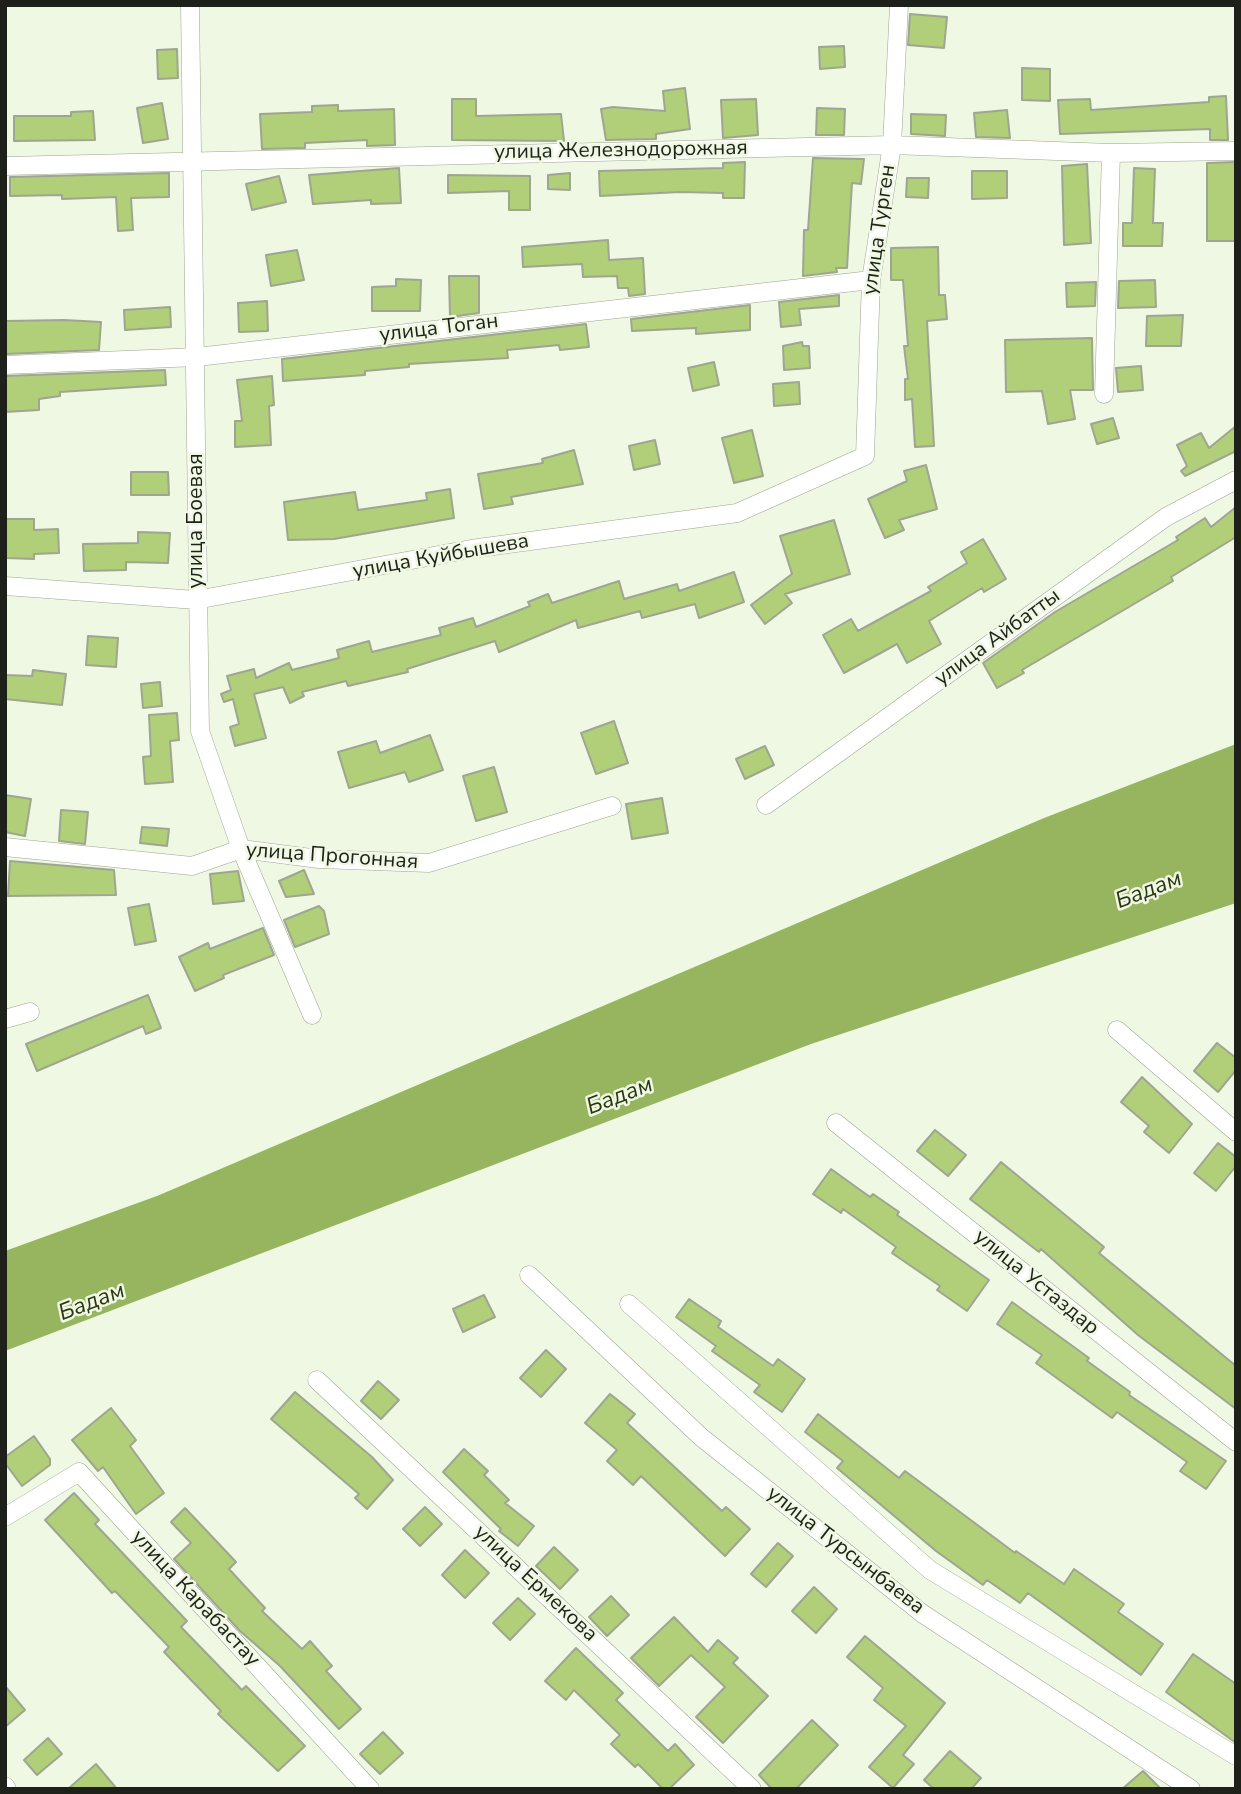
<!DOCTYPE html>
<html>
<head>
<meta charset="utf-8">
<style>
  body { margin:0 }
  #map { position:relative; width:1241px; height:1794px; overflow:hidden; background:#eff8e2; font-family:"Nunito Sans",sans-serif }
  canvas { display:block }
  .frame { position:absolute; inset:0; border:7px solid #1e2119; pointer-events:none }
</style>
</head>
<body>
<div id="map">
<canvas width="1241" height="1794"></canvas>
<div class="frame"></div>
</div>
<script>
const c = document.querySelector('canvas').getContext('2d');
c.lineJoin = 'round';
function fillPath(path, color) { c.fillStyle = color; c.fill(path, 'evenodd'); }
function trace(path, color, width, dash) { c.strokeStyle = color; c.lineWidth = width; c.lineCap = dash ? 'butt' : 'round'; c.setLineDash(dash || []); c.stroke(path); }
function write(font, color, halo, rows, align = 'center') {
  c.font = font + ' "Nunito Sans",sans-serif'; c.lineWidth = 5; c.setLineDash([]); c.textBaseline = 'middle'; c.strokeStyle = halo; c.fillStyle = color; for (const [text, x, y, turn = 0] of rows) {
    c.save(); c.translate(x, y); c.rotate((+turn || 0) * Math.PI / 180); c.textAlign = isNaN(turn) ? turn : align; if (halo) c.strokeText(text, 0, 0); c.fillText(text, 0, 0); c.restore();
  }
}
fillPath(new Path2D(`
  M1236 744V903L811 1044 5 1351V1251L157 1196 1044 818Z`), '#97b45f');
const building = new Path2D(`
  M910 14 947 17 944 48 908 45Z
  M844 46 845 67 820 69 819 47Z
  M177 49 178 78 158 79 157 50Z
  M1022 68 1050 69V101L1022 100Z
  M685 88 690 129 656 134V139L606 140 601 109 613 107 665 111 663 91Z
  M1226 96 1228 140H1210V129L1060 134 1058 100 1090 99 1091 110 1209 102V97Z
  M452 99H476V116L561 114 564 141 452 140Z
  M756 99 758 135 723 138 721 100Z
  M162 103 168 139 143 143 137 108Z
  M338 105V111L394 109 395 145 367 146V140L305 143V148L262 149 260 114 312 112V106Z
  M817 108 845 109 844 135H816Z
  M1007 110 1010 138 976 137 974 113Z
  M93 111 95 140 14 141V116H71V112Z
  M911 114 946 115 945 136 911 134Z
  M813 158 864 159 861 184 852 183 847 268H836L837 272 803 276 804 230H808Z
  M745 162 744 198H723V193L680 192 600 196 599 171 723 168V163Z
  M1236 162V241H1207V163Z
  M1087 164 1091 243 1064 245 1062 166Z
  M399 168 401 203 371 204V200L313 204 309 175Z
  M1134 168 1155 169 1153 223H1163L1162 246H1123V223H1132Z
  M972 171H1007V198L972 199Z
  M169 173V197L131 198 133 230 118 231 116 197 62 199V195L10 196V177Z
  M570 173V190L548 189V175Z
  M448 175 530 176V210H509V191L448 193Z
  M279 176 286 202 252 210 246 184Z
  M907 178H929L928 198 906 197Z
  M608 240 609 260 643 258 645 294 629 296 628 288H618L617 276 583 277 582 264 523 267 522 247Z
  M938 247 939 295H945L947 319 927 321 934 446 915 447 912 399 905 400V379H908L904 346H908L903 280H891V248Z
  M297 250 304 280 271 286 266 255Z
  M449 276H479V313L450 317Z
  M396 279 421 280 420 311H372V287L396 286Z
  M1155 280 1156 307 1118 308 1119 281Z
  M1096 282 1095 306 1067 307 1066 283Z
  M839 295V306L799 309 801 325 781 327 779 302Z
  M267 301 268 331 239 332 238 303Z
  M750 305V330L696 334V328L632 331 631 319Z
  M170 307 171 327 125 330 124 310Z
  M1183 315 1181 346H1146L1147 316Z
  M64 320 101 322 99 350 6 354V321Z
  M586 324 589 347 560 350 559 345 507 350 508 358 409 364V367L365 371V375L283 381 282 359Z
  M1092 338 1093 390H1070L1075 419 1048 424 1042 391 1006 392 1005 340Z
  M802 342 803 346H809L810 368 784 370 783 346Z
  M714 362 719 385 693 391 688 368Z
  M1141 366 1143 390 1118 392 1116 368Z
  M165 370 166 385 60 392V396L39 399V410L5 412V376Z
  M272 376 274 405 269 406 271 445 235 447V421H242L237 380Z
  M799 382 800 404 774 406 773 384Z
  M1113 418 1119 438 1097 444 1091 424Z
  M1236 426V451L1185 476 1181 471 1187 466 1177 445 1201 433 1209 448Z
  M752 430 763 476 734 483 722 438Z
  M655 440 660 464 634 470 629 446Z
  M574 450 583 484 511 497 513 504 484 509 478 474 543 463 542 459Z
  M926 465 937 509 899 520 904 530 885 538 868 499 907 481 904 471Z
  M131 472H168L169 495H131Z
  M450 489 454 518 334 539 288 540 284 502 355 492 358 510 427 500 426 493Z
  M1236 507V537L1171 577 1173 581 1022 670 1024 673 997 688 983 663 1055 612 1178 540 1176 537 1205 518 1211 527Z
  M6 519H34V530L58 529 59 553 34 554V559L6 558Z
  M834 520 850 574 785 594 792 603 765 624 751 605 792 574 780 536Z
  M138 532 170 533 168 563 126 562V570L84 571 83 544 138 543Z
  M983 539 1006 579 984 592 982 588 929 621 941 644 907 663 897 644 844 673 823 635 851 619 858 631 931 591 928 587 967 563 961 552Z
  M734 572 744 602 699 618 695 604 642 618 640 611 578 628 576 620 499 652 495 641 407 669 408 672 348 686 346 681 302 692 304 696 290 703 283 687 254 694 266 738 235 746 230 727 239 724 233 699 224 702 221 694 231 690 227 676 254 669 256 678 289 663 292 670 339 658 337 650 369 641 372 652 441 635 439 628 473 618 476 627 530 606 528 602 548 594 552 603 619 581 624 599 677 584 679 591Z
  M88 636 118 638 116 667 86 665Z
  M33 670 66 674 62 705 5 699V675L32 676Z
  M160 682 162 706 143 708 141 684Z
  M177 713 179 740 170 741 173 782 145 784 143 757 151 756 149 715Z
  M614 721 628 763 596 774 581 733Z
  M430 735 443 770 409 782 405 772 349 788 338 752 376 741 380 753Z
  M765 746 774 765 745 779 736 759Z
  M494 767 507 812 476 821 463 776Z
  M5 795 31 799 25 836 5 832Z
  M662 798 668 833 632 839 626 804Z
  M61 810 88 812 85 844 59 841Z
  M142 827 169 829 167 846 140 843Z
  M10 861 114 870 116 895 8 896Z
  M304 870 314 894 286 897 279 881Z
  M238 871 244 901 213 904 210 874Z
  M149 904 156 941 135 945 128 908Z
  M319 906 324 911 329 934 295 947 284 920Z
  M263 928 274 955 223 975 224 978 195 991 179 957 208 943 210 949Z
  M148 995 161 1028 146 1034 143 1026 37 1071 26 1044Z
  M1217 1043 1236 1058V1070L1218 1092 1194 1071Z
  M1142 1077 1192 1124 1169 1153 1144 1132 1149 1126 1121 1102Z
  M935 1130 966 1155 948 1176 917 1151Z
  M1218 1143 1236 1157V1166L1216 1191 1194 1173Z
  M1001 1162 1104 1247 1099 1253 1236 1366V1409L1138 1335 1041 1249 1039 1252 970 1199Z
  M831 1169 870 1197 873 1194 899 1212 897 1215 989 1280 967 1311 937 1290 940 1286 892 1253 896 1247 843 1209 841 1213 813 1194Z
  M484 1295 495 1317 463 1332 453 1309Z
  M689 1299 721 1321 718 1327 773 1366 778 1359 805 1379 782 1412 754 1392 760 1385 712 1351 716 1346 676 1317Z
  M1012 1302 1089 1358 1087 1361 1130 1392 1129 1395 1226 1461 1206 1489 1180 1471 1187 1462 1117 1412 1112 1418 1036 1363 1042 1355 997 1324Z
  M546 1350 566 1369 541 1397 520 1378Z
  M378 1381 399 1400 381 1419 361 1401Z
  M295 1392 372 1457 393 1480 367 1509 355 1498 359 1494 271 1419Z
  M610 1394 635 1414 627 1423 722 1511 726 1507 750 1529 725 1556 641 1476 633 1485 607 1461 617 1450 585 1423Z
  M111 1408 136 1440 130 1446 164 1493 136 1514 103 1467 98 1471 72 1440Z
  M818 1414 899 1478 905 1471 1015 1553 1016 1551 1064 1584 1074 1569 1124 1604 1118 1612 1163 1644 1141 1675 1028 1593 1020 1603 987 1580 983 1585 936 1551 837 1468 843 1461 805 1432Z
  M34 1436 50 1459V1465L22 1486 5 1463V1457Z
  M464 1449 488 1471 484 1475 509 1500 505 1503 534 1526 518 1546 499 1531 501 1529 443 1472Z
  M74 1493 99 1520 95 1524 187 1621 181 1627 242 1690 246 1686 305 1746 278 1771 218 1714 221 1711 164 1652 169 1647 115 1591 112 1593 45 1520Z
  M425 1507 442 1524 420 1546 403 1529Z
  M185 1508 236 1562 229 1569 265 1608 262 1611 302 1649 310 1641 332 1666 326 1671 361 1709 339 1729 280 1666 240 1631 174 1559 191 1543 171 1522Z
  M778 1543 793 1556 766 1587 751 1574Z
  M554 1547 578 1570 560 1589 536 1566Z
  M465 1550 489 1573 465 1598 442 1575Z
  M814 1587 837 1609 816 1633 792 1611Z
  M611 1596 629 1615 607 1636 589 1617Z
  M518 1598 535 1614 510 1640 493 1623Z
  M674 1617 708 1652 718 1640 738 1658 733 1663 768 1696 723 1743 696 1717 725 1687 691 1655 659 1686 631 1658Z
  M865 1636 945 1703 903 1755 914 1764 893 1788 869 1767 906 1726 874 1700 883 1688 847 1657Z
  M576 1648 623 1693 616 1700 668 1751 675 1744 694 1765 669 1789H663L638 1764 635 1767 611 1744 620 1735 574 1690 566 1700 545 1681Z
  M1193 1654 1236 1684V1743L1166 1692Z
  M5 1686 25 1710 5 1727Z
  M812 1720 838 1745 796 1789H772L759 1775Z
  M383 1732 403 1753 380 1774 360 1754Z
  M48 1738 62 1754 37 1775 24 1760Z
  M950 1751 981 1778 971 1789H934L924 1780Z
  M96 1764 117 1789H68Z
  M1143 1771 1161 1789H1122Z`);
fillPath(building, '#b0cf78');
trace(building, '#9ea691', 2);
const minor = new Path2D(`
  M190 5 200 731 241 849 312 1015
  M5 166 892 145 1111 153 1236 151
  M5 365 197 357 871 280
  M1104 394 1111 153
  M5 586 196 600 471 549 737 513 865 456 871 280 892 145 899 5
  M766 805 1166 517 1236 480
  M5 847 192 866 241 849 319 859 429 863 612 806
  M5 1019 30 1012
  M1117 1030 1236 1132
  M836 1123 1236 1442
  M529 1275 701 1437 923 1614 1191 1789
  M629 1304 930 1570 1236 1756
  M317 1380 752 1789
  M5 1517 79 1472 370 1789
  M5 1786 7 1789`);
trace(minor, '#9da591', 19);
trace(minor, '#fff', 18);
write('21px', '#1e2119', '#eff8e2', [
  ["улица Железнодорожная",621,151,-1],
  ["улица Турген",880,230,-82],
  ["улица Тоган",439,329,-7],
  ["улица Боевая",197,521,-90],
  ["улица Куйбышева",441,557,-10],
  ["улица Айбатты",998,638,-36],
  ["улица Прогонная",332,857,4],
  ["улица Устаздар",1036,1283,39],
  ["улица Турсынбаева",845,1551,38],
  ["улица Ермекова",535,1584,43],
  ["улица Карабастау",195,1599,47]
]);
write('italic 23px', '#2a3612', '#eff8e2', [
  ["Бадам",1149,891,-21],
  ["Бадам",620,1097,-21],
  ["Бадам",92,1303,-21]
]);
</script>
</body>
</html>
